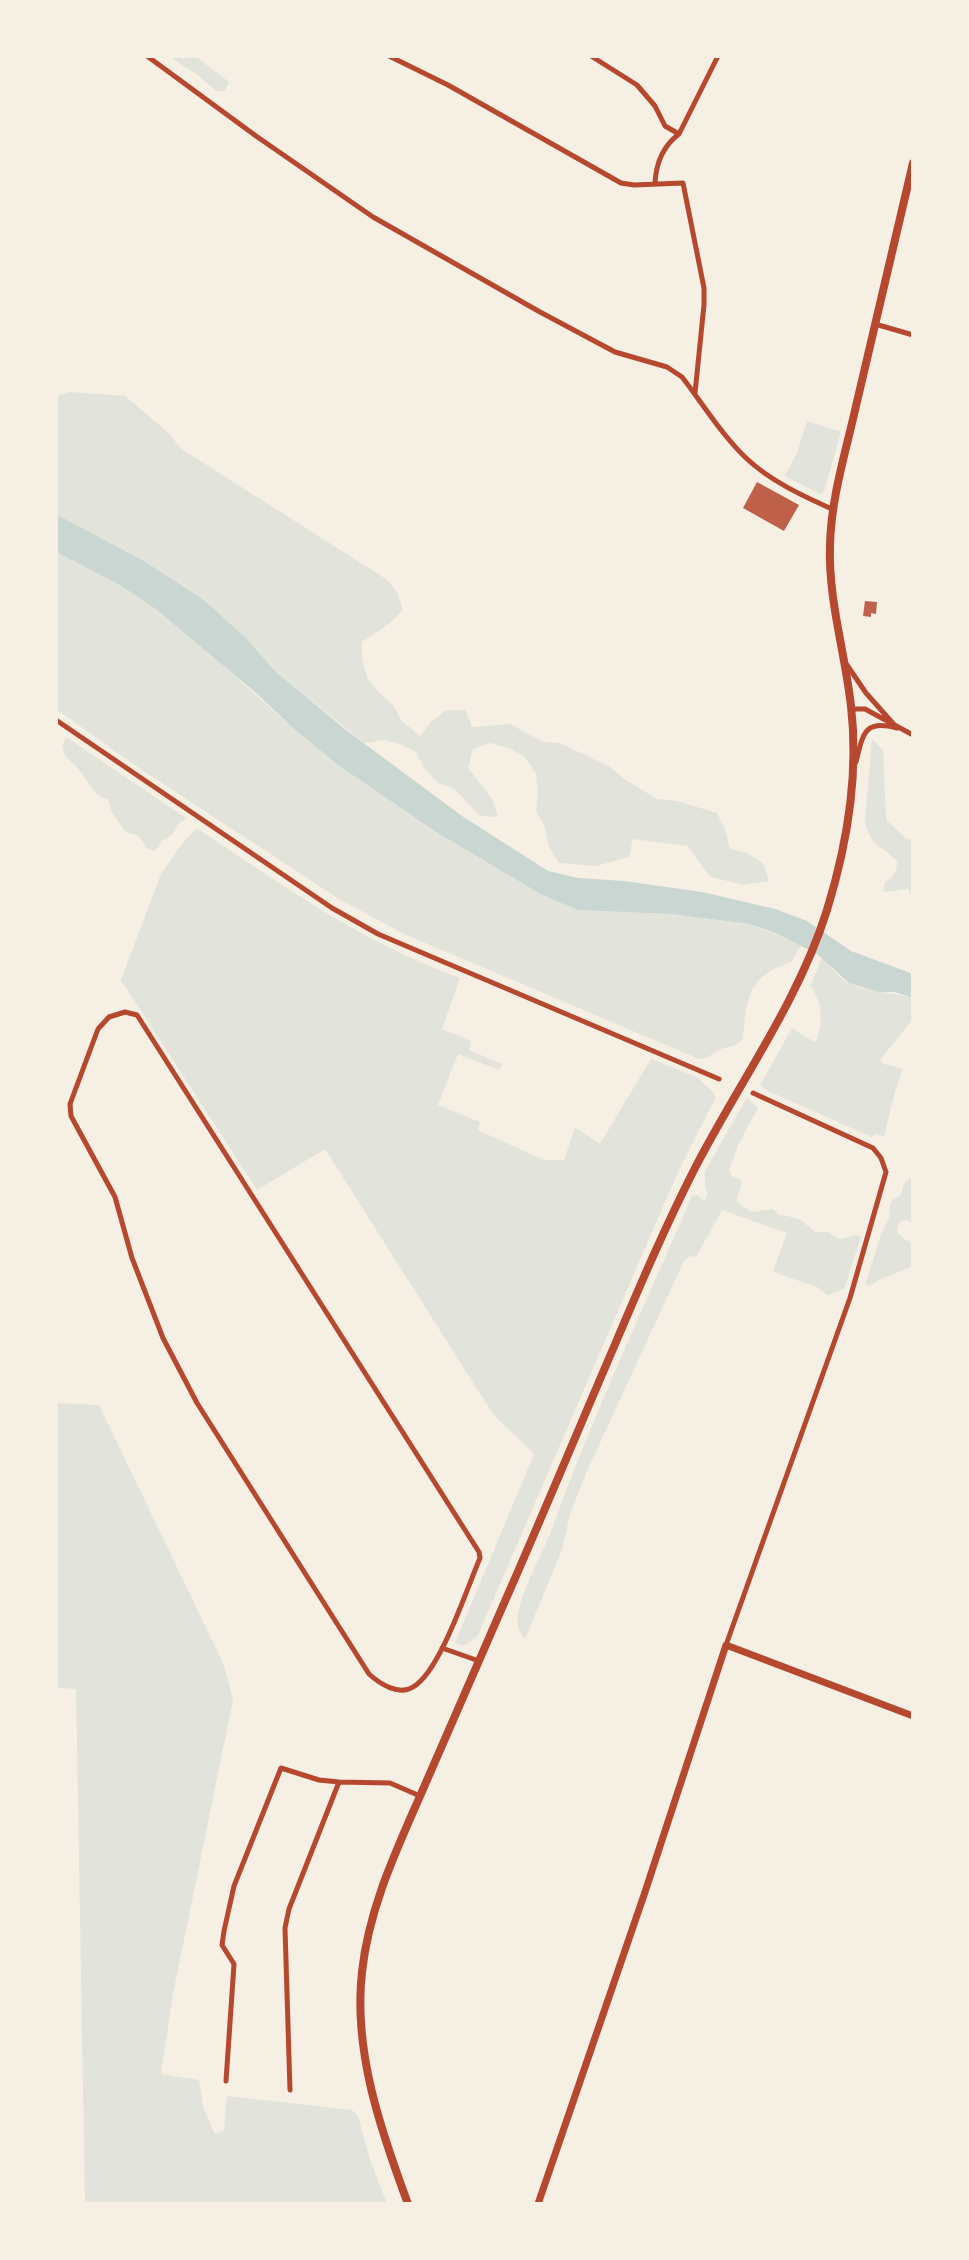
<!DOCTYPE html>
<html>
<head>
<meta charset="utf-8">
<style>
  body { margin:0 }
  #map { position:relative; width:969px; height:2260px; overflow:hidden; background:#f6efe4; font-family:Lato,sans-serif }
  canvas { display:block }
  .frame { position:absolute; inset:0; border:58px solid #f6efe4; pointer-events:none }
</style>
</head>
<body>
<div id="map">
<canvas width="969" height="2260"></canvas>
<div class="frame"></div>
</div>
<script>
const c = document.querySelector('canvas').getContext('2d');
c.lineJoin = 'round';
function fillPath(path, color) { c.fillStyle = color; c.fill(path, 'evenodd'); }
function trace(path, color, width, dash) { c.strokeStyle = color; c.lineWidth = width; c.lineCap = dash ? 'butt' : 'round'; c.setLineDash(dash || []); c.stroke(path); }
fillPath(new Path2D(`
  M169 56H195L229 82 225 91H216L200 77Z
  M70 392 125 396 169 433 180 448 386 579 397 591 403 610 390 623 362 642V659L367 677 378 692 393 705 401 720 420 736 431 722 446 710H465L472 727 510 724 543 742 560 743 610 767 624 779 657 799 677 801 717 813 725 829 730 849 747 853 763 863 769 881 742 885 709 876 688 846 633 839 629 857 596 866 559 863 549 847 545 828 536 811 538 792 536 774 525 757 509 748 490 743 473 749 468 768 492 798 498 817 480 816 454 789 438 783 424 768 416 752 400 744 383 740 364 743 275 671 247 639 203 599 144 561 56 514V396Z
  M807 421 841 432 824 492 820 494 785 476 797 453Z
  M56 552 120 585 157 610 200 644 277 714 338 765 436 832 542 895 578 910 670 914 750 924 801 945 792 962C747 976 747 998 743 1039 735 1047 730 1046 721 1049 712 1052 710 1059 699 1059L404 934 339 899 133 764 56 709Z
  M66 737 186 818 185 820 179 823 172 835 161 841 159 847 153 851 147 848 139 836 126 832 112 813 108 799C91 796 87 777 76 766 71 761 64 757 63 748 62 743 64 742 66 737Z
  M872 739 883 750 886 820 907 839 913 840V899L908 889C899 889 892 893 883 891L885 882C894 877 897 872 897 861 880 844 870 848 865 820Z
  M197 828C282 885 363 943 460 978L442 1029 471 1041 469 1050 502 1064 499 1070 458 1054 438 1105 480 1122 478 1130 544 1160H564L575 1127 600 1144 651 1059 699 1078C704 1086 712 1089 716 1097L678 1172 478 1635C470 1642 466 1649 455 1643L534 1454 493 1414 325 1149 257 1190 121 980 161 874 181 845Z
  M822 958C830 966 838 976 847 982 863 992 894 992 913 998V1019L880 1060 884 1064 903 1069 895 1091 884 1137 876 1134 872 1137 768 1091 760 1085 792 1028 814 1042 817 1039C823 1020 823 1002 810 986Z
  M747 1097 758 1108 738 1145 729 1171 732 1176 741 1180C743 1188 736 1194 737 1202L752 1212 773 1209 779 1215 788 1216 801 1220 815 1232H828L840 1239 857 1235 861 1237 844 1289 828 1295 817 1287 773 1272 787 1233 722 1210 696 1257 690 1256 684 1261 587 1471 570 1514 562 1550 525 1639C517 1630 516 1622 519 1610 523 1587 542 1555 551 1531 592 1417 644 1307 692 1196L697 1195 704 1201 708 1194 705 1186V1171Z
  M911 1177 913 1178V1223L906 1220 901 1221C891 1236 905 1237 913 1245V1266L877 1281 869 1286 865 1285 881 1234 889 1218 890 1205 892 1200 900 1196 904 1184Z
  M56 1403 99 1405 224 1665 233 1700 173 1994 161 2074 199 2080 204 2110 215 2134 224 2130 227 2096 352 2110 358 2116 370 2160 387 2204H85L76 1689 56 1688Z`), '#e2e4dc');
fillPath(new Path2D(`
  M56 514 144 561 203 599 247 639 275 671 346 730 462 816 548 871 578 878 624 881 702 892 775 909 807 921 851 951 913 974V998L895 992H878L849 983 817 954 775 933 750 924 670 914 578 910 542 895 436 832 338 765 293 728 255 692 157 610 120 585 56 552Z`), '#c9d6d2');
fillPath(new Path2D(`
  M757 482 799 505 784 531 743 508Z
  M865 601 877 602 876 614 871 613V617L863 616Z`), '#bf614a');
trace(new Path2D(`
  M147 56 256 136 373 217 540 312 615 352 667 367 682 377C703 404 721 434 746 458 770 481 803 496 834 510
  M389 56 448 85 621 183 634 185 683 183 704 288V305L695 393
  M591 56 637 85 655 106 665 126 679 134
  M655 183C656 163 663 146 679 134L718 56
  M875 324 913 335
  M847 665 866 693 897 728
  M852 709H865L913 735
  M56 720 332 908 378 934 719 1079
  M856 762C863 734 864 719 897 728
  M125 1012 137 1015 479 1552 480 1558C467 1588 440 1672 413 1687 399 1696 380 1684 369 1674L197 1403 163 1338 132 1258 115 1197 71 1116 70 1104 98 1029 109 1017Z
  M726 1645 850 1298 886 1172 881 1158 873 1148 753 1093
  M442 1648 479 1661
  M226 2081 234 1964 222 1945 224 1931 234 1886 281 1768 319 1780 339 1782 390 1783 420 1796
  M290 2090 285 1928 289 1909 339 1782`), '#b5482f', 5);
trace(new Path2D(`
  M538 2204 644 1895 726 1645 913 1716`), '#b5482f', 7);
trace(new Path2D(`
  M408 2204C381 2131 353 2051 362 1972 369 1906 398 1847 424 1787 450 1728 476 1668 502 1608 540 1522 576 1435 613 1349 639 1288 664 1229 694 1170 738 1084 798 1003 827 910 847 845 859 774 851 706 845 652 828 599 830 545 831 498 846 451 856 406 875 325 894 244 913 163`), '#b5482f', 8);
</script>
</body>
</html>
